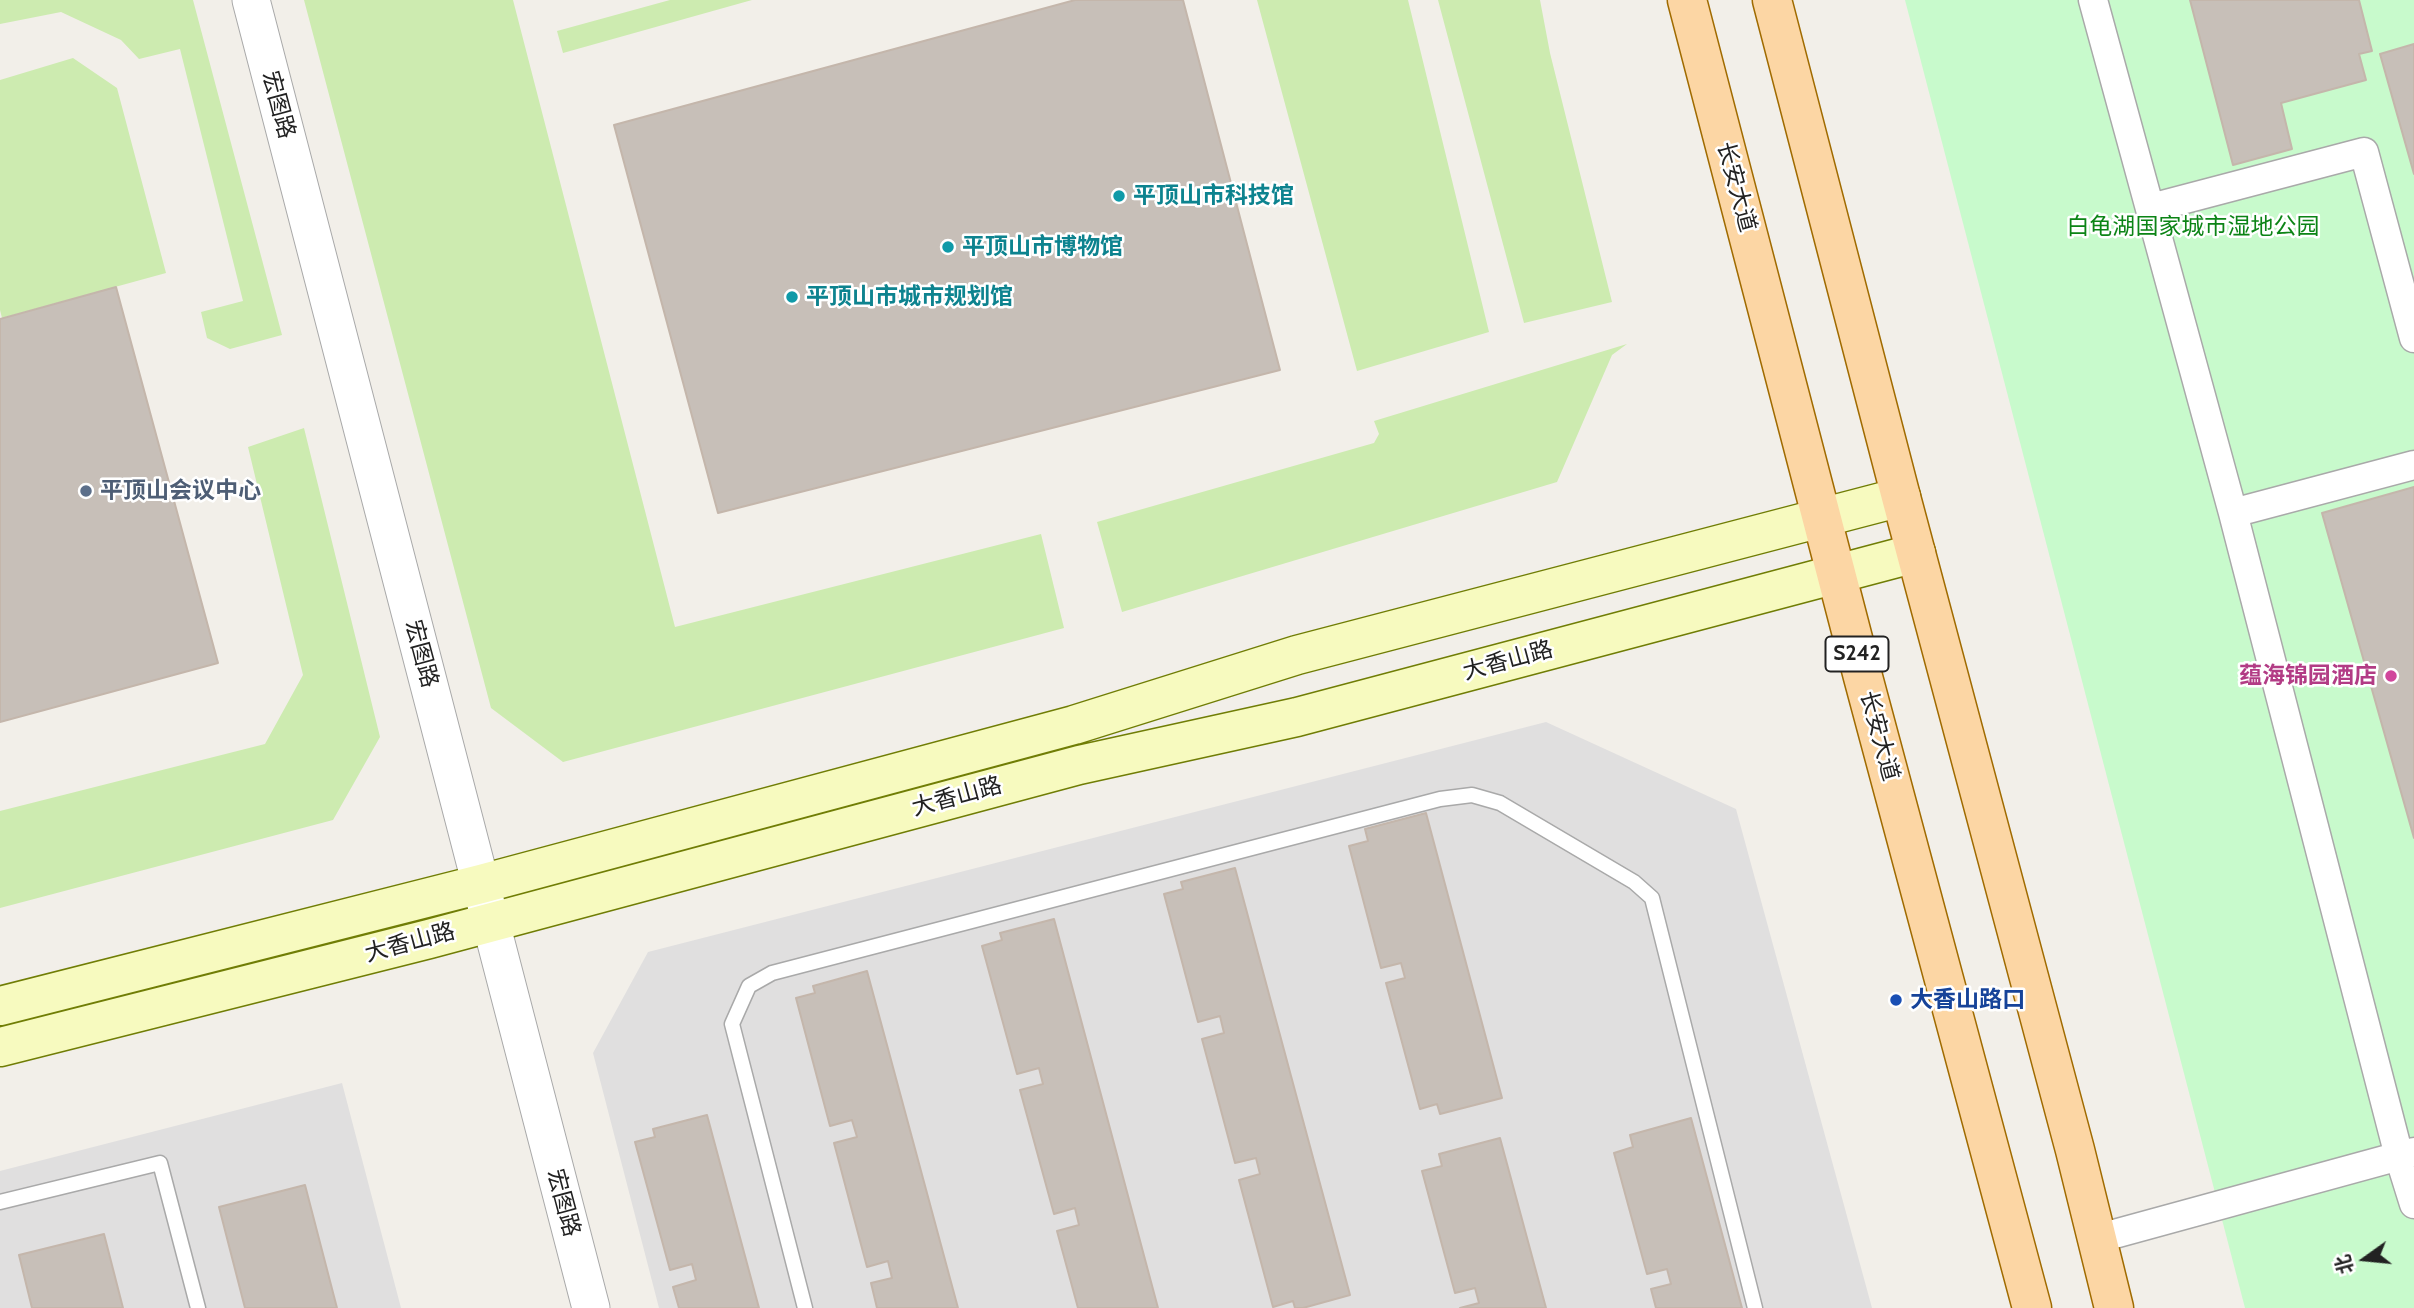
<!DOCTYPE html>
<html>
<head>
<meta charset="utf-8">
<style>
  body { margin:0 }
  #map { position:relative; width:2414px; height:1308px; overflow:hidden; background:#f2efe9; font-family:Cabin,"Noto Sans SC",sans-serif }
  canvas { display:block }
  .north { position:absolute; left:2330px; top:1224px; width:70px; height:70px; -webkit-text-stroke:5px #fff; paint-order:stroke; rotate:255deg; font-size:19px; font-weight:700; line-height:28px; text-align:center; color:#222 }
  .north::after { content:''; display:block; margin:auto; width:24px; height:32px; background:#222; clip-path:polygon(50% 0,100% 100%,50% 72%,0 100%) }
</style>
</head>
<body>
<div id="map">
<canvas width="2414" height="1308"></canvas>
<div class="north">北</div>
</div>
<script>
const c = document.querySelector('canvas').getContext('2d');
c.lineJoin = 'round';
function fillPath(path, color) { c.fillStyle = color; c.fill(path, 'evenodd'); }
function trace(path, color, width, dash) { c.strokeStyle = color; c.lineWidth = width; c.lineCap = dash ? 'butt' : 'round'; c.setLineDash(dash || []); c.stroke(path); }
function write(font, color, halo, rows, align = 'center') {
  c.font = font + ' Cabin,"Noto Sans SC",sans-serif'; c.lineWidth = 5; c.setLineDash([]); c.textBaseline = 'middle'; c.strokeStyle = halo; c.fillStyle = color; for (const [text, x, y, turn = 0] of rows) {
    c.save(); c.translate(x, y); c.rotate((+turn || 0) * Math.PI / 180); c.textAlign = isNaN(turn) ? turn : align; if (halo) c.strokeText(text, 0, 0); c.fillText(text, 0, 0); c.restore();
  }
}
fillPath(new Path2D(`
  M1546 722 1736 809 1872 1308H659L593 1053 648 952Z
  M342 1083 401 1308H0V1171Z`), '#e0dfdf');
fillPath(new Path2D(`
  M0 0H193L282 335 230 349 207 338 201 312 243 301 180 49 139 59 121 40 61 12 0 24Z
  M304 0H513L675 627 1041 534 1064 628 563 762 491 708Z
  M670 0H752L563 53 557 31Z
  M1257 0H1408L1489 332 1357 371Z
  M1438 0H1540L1550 53 1612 302 1524 323Z
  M73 58 117 88 166 273 2 318 0 310V80Z
  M1627 344 1612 355 1557 482 1122 612 1097 522 1374 443 1379 434 1374 421Z
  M304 428 380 737 333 820 0 908V811L265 744 303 675 248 447Z`), '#cdebb0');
fillPath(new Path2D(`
  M1905 0H2414V1308H2245Z`), '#c8facc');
const building = new Path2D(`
  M1075 0H1183L1280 370 718 513 614 125Z
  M2190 0H2359L2372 51 2359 54 2366 80 2281 103 2292 149 2233 165Z
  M2414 44V174L2380 54Z
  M116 287 218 663 0 722V319Z
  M2414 487V838L2322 513Z
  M1426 813 1502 1098 1440 1114 1437 1104 1420 1109 1386 983 1405 978 1401 963 1381 968 1349 846 1368 841 1365 829Z
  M1235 868 1350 1295 1303 1308H1295L1293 1301 1273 1307 1239 1180 1260 1174 1256 1158 1235 1163 1202 1039 1224 1033 1220 1016 1198 1022 1164 894 1183 889 1181 882Z
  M1054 919 1158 1308H1078L1057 1231 1079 1225 1075 1208 1054 1214 1020 1090 1043 1084 1039 1068 1017 1074 982 946 1002 940 1000 933Z
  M867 971 958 1308H877L871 1283 892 1278 888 1261 867 1267 834 1143 857 1137 852 1120 830 1126 796 998 815 993 813 986Z
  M707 1115 759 1308H679L673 1287 696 1280 692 1264 670 1270 635 1142 655 1137 653 1129Z
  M1691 1118 1742 1308H1656L1651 1289 1671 1284 1667 1269 1647 1274 1614 1153 1633 1147 1630 1135Z
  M1500 1138 1546 1308H1460L1479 1303 1475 1288 1455 1293 1422 1171 1442 1166 1439 1154Z
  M305 1185 337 1308H245L219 1207Z
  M104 1234 123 1308H32L19 1255Z`);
fillPath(building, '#c7bfb8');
trace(building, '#c4b6ab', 2);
const service = new Path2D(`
  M0 1202 160 1163 198 1308
  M805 1308 732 1024 749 986 772 973 1440 799 1472 795 1500 803 1634 882 1652 898 1755 1308`);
const minor = new Path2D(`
  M2093 0 2233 513 2399 1156 2414 1204
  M2151 208 2364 152 2414 338
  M2233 513 2414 465
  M2096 1239 2414 1152`);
const tertiary = new Path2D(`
  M251 0 591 1308`);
const secondary = new Path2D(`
  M0 1006 481 884 1074 725 1297 655 1901 497
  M0 1047 429 939 1079 765 1297 717 1916 553`);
const primary = new Path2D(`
  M1687 0 1863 677 2032 1308
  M1772 0 1901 497 2075 1150 2114 1308`);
trace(service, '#a9a9a9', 17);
trace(minor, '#a9a9a9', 31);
trace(tertiary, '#a9a9a9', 39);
trace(secondary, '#707d05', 41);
trace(primary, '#a06b00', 41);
trace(service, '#fff', 14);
trace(minor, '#fff', 28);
trace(tertiary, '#fff', 37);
trace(secondary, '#f7fabf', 38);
trace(primary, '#fcd6a4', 38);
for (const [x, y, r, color] of [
  [1119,196,7,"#0f9aa8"],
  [948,247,7,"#0f9aa8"],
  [792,297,7,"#0f9aa8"],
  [86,491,7,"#5c6f8a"],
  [2391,676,7,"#d1479c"],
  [1896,1000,7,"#1a4fb4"]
]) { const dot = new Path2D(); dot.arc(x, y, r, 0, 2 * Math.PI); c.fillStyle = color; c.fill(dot); trace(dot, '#fff', 2.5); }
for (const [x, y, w] of [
  [1857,654,63]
]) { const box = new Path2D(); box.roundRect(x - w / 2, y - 17.5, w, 35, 5); c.fillStyle = '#fff'; c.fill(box); trace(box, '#222', 2); }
write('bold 21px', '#222', null, [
  ["S242",1857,654]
]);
write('23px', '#222', '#fff', [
  ["宏图路",278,105,75],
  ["长安大道",1736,187,75],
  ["宏图路",421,654,75],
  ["大香山路",1508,661,-15],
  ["长安大道",1879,736,75],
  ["大香山路",957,797,-15],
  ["大香山路",410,943,-15],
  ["宏图路",563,1203,75]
]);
write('bold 23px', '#0d838f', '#fff', [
  ["平顶山市科技馆",1133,196],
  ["平顶山市博物馆",962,247],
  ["平顶山市城市规划馆",806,297]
], 'left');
write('23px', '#0c8416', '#fff', [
  ["白龟湖国家城市湿地公园",2193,227]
]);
write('bold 23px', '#4e5e75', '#fff', [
  ["平顶山会议中心",100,491]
], 'left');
write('bold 23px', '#b23c85', '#fff', [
  ["蕴海锦园酒店",2377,676]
], 'right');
write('bold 23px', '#164399', '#fff', [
  ["大香山路口",1910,1000]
], 'left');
</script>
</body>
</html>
